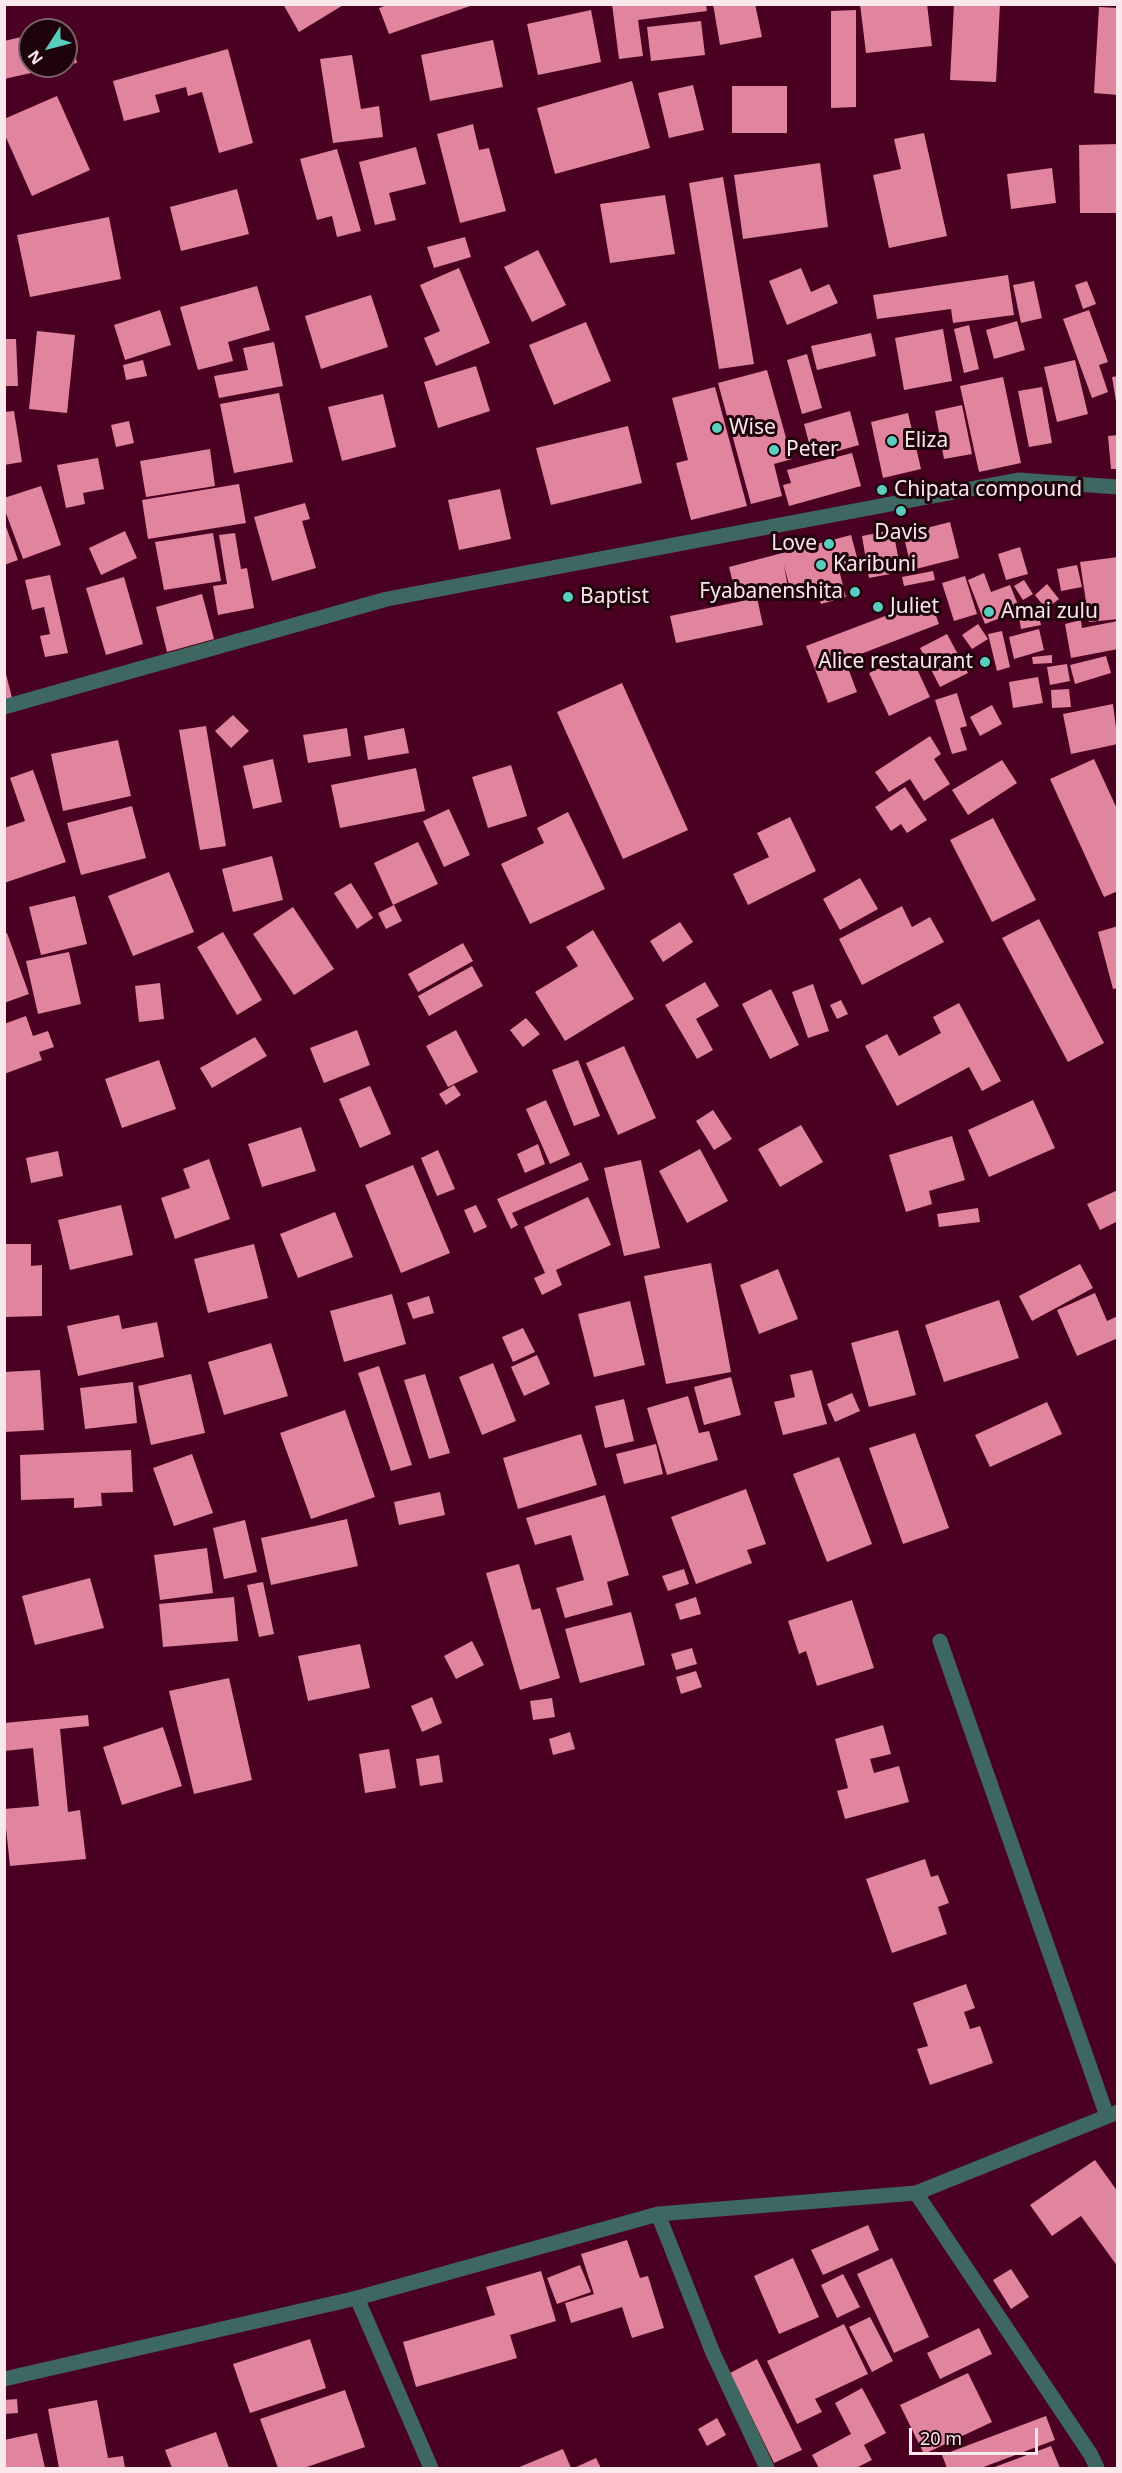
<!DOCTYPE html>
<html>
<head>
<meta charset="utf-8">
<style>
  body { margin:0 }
  #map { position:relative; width:1122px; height:2473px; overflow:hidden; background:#4a0020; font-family:"Noto Sans",sans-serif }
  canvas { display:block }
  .frame { position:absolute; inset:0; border:6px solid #fbe8ec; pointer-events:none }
  .north { position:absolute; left:18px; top:18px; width:60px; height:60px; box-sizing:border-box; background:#1f030c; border:2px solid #775f66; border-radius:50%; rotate:234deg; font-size:16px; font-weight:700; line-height:24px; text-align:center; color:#fbe8ec }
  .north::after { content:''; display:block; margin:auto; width:21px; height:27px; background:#59cebe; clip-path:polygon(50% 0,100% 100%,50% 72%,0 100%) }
  .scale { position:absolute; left:909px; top:2428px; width:129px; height:27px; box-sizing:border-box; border:3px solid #fbe8ec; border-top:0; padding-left:8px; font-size:18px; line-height:21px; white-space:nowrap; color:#fbe8ec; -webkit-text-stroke:4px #1f030c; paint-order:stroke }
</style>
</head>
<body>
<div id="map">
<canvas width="1122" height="2473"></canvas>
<div class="frame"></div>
<div class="north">N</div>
<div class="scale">20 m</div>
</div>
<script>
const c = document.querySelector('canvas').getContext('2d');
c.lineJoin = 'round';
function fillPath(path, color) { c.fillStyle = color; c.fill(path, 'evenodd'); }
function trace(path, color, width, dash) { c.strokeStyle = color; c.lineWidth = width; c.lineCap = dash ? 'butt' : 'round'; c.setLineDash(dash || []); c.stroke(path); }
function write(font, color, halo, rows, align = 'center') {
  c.font = font + ' "Noto Sans",sans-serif'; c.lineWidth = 6; c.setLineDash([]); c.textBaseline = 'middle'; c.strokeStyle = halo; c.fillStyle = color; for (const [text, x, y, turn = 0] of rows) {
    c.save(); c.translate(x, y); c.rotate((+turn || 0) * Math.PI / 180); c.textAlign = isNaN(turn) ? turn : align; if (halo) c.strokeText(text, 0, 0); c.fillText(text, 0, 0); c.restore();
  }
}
fillPath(new Path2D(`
  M283 4H345L299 32Z
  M612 4H706L707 11 638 20 643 56 619 59Z
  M713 4H755L762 37 720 45Z
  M860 4H927L932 46 866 53Z
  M954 4H1000L996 82 950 80Z
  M387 5H473L389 34 379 8Z
  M1099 7 1118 8V95L1094 93Z
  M591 10 601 62 538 75 527 24Z
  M856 10V107L831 108V11Z
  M701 21 705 55 651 61 647 27Z
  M69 26 77 63 66 65V30L56 29Z
  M30 35V66L58 67 4 79V41Z
  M493 40 503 87 430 101 421 55Z
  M228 49 253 143 219 153 202 92 188 96 186 87 155 95 160 112 124 121 113 81Z
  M352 55 361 109 379 106 383 137 333 143 320 59Z
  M632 81 650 148 555 174 537 108Z
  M693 85 704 130 669 138 658 93Z
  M732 86H787V133H732Z
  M57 96 90 170 32 196 4 133V119Z
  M473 124 479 150 489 148 506 211 460 223 437 134Z
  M924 133 947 236 889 248 873 175 901 169 894 139Z
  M1118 144V213H1080L1079 145Z
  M416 147 426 184 389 193 396 220 375 225 359 162Z
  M337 149 361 231 337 237 332 216 317 220 300 159Z
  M820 163 828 227 743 239 734 175Z
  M1052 168 1056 203 1011 209 1007 174Z
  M723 177 754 364 719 369 689 183Z
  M237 189 249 234 181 251 170 207Z
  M665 195 675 254 610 263 600 204Z
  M109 217 121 279 30 297 17 235Z
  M465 237 471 257 434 268 427 247Z
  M538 250 566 305 532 322 504 267Z
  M459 268 490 343 436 366 424 338 440 331 420 285Z
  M801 268 811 292 829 284 838 303 787 325 769 281Z
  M1008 275 1014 315 953 323 951 309 877 319 873 295Z
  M1034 281 1042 318 1021 323 1013 285Z
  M1087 281 1096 304 1083 309 1075 285Z
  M257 286 270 330 228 342 233 361 198 370 180 307Z
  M371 295 388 347 321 369 305 316Z
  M160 310 171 345 125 360 114 325Z
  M1089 310 1108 362 1099 365 1108 392 1092 398 1063 319Z
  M1017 321 1025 350 994 359 986 330Z
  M586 322 611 381 554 405 529 345Z
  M969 325 979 369 964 373 954 329Z
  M943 329 952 381 904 390 895 338Z
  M37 331 75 335 67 413 29 409Z
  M871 333 876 356 817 370 811 346Z
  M4 339H16L18 386H4Z
  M274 342 283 386 219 398 214 376 248 370 243 348Z
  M807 354 822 408 802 414 787 360Z
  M143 360 147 376 126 380 123 365Z
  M1075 360 1088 414 1057 422 1044 367Z
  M476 366 490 411 438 428 424 382Z
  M767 370 792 459 774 464 782 496 751 504 718 383Z
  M1118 376V401H1116L1112 377Z
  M1003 377 1021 463 979 472 960 386Z
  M715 387 747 506 691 520 676 463 688 460 672 398Z
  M1042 387 1052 443 1029 447 1018 391Z
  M279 393 293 462 234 473 220 404Z
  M383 394 396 447 342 461 328 407Z
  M962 405 972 454 944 459 935 411Z
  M14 411 22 462 4 465V412Z
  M850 411 859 445 813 458 804 424Z
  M908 413 921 469 883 478 871 422Z
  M129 421 134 443 116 447 111 425Z
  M628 426 642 483 551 505 536 448Z
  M1118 435V469H1111L1108 436Z
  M210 449 215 486 146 497 140 461Z
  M852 453 861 486 789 506 783 485 791 483 787 470Z
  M98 458 104 489 83 493 85 504 66 508 57 465Z
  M239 484 246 523 148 539 142 500Z
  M41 486 61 545 23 559 4 508V498Z
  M500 489 511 539 459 550 448 500Z
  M305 503 310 519 302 521 316 568 272 581 254 517Z
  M4 521 18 560 4 565Z
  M950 522 959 558 912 570 903 534Z
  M893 530 901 572 869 578 862 536Z
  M125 531 137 558 101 575 89 548Z
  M213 533 221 581 164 590 155 542Z
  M235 533 241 569 247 568 254 608 218 615 213 586 227 584 219 535Z
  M851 535 858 561 838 566 846 597 821 604 814 583 790 589 784 565 788 588 737 599 729 567Z
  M1020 547 1028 574 1006 580 998 554Z
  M1118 557V619L1089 622 1080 562Z
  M1077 565 1082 587 1061 591 1057 569Z
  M933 571 935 580 904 586 902 577Z
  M984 573 991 592 1010 585 1020 610 985 624 968 580Z
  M50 575 68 653 45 657 40 636 50 634 44 607 32 610 25 580Z
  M965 576 977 614 954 621 942 583Z
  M124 577 143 644 106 655 86 588Z
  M1024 580 1033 594 1023 600 1014 586Z
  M1047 584 1059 599 1046 609 1035 595Z
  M202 594 214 639 167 652 156 607Z
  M757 598 763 625 676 643 670 616Z
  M930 599 939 624 845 660 857 692 828 703 806 646Z
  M1038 613 1041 625 1021 629 1019 617Z
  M1081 620 1082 628 1118 621V649L1071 658 1065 624Z
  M978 624 988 639 972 649 962 635Z
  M1039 629 1044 650 1014 659 1009 637Z
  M1002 631 1010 667 997 671 988 634Z
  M947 634 968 673 940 687 920 648Z
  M910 654 930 697 889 716 869 673Z
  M1052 655V663L1033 664 1032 657Z
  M1106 656 1111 673 1075 684 1070 665Z
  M1067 664 1070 681 1050 685 1047 667Z
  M4 666 12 698 4 700Z
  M1038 677 1043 703 1013 708 1009 682Z
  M622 683 688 830 623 859 557 712Z
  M1069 689 1071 707 1052 708 1051 690Z
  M957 693 967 726 960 728 967 750 952 754 935 700Z
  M1113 704 1118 744 1071 754 1063 714Z
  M992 705 1002 724 980 736 970 717Z
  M233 715 249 731 231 748 215 731Z
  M206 726 226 846 200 850 179 730Z
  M347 728 351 756 308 763 303 735Z
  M404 728 409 753 368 760 364 736Z
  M930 736 941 754 934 759 950 784 924 801 910 779 889 792 875 772Z
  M118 740 131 796 63 811 51 754Z
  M273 759 282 802 253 809 243 766Z
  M1094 759 1118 811V891L1104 897 1050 779Z
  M1002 760 1017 783 968 815 952 790Z
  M511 765 527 816 488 828 472 777Z
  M416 768 425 811 340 828 331 785Z
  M33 770 66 862 4 883V828L25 821 10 778Z
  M905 787 927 820 907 833 901 824 891 831 875 807Z
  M132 806 146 858 81 875 67 823Z
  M449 809 470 855 444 867 423 821Z
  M568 812 605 889 530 924 501 864 544 843 537 828Z
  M790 817 816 871 748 905 733 874 769 857 757 833Z
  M993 818 1036 900 992 922 950 840Z
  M418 842 438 884 393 905 374 863Z
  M272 856 283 900 233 912 222 869Z
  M169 872 194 932 133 956 108 896Z
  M860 878 878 909 840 930 823 899Z
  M351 883 373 918 357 929 334 893Z
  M75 896 87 944 41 955 29 907Z
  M394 905 402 921 386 929 378 913Z
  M902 906 912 927 930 917 944 942 862 985 839 939Z
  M293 907 334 969 294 995 253 934Z
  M1039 919 1104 1043 1068 1062 1002 938Z
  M680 922 693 942 663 962 650 941Z
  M1118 926V988L1113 989 1098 932Z
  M593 930 634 999 565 1041 535 992 578 966 566 947Z
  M223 932 262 1000 237 1015 197 947Z
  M7 933 29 994 4 1003V934Z
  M463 943 473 961 418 992 408 974Z
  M69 952 81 1004 38 1014 26 961Z
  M472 966 483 986 429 1016 418 996Z
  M705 982 719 1006 696 1019 713 1050 697 1059 665 1005Z
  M160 983 164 1019 139 1022 135 986Z
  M813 984 829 1031 808 1038 792 992Z
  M771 989 799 1045 770 1059 742 1004Z
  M841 1000 848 1014 837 1019 830 1005Z
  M959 1003 1001 1081 982 1091 969 1067 897 1106 865 1046 887 1034 899 1056 941 1033 933 1017Z
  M26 1016 33 1036 48 1031 54 1047 39 1052 42 1060 4 1074V1024Z
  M526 1018 540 1034 523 1047 510 1030Z
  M357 1030 370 1065 324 1083 310 1048Z
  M456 1030 478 1072 448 1087 426 1046Z
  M255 1037 267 1056 212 1088 200 1068Z
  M624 1046 656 1118 618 1135 586 1063Z
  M159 1060 176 1109 122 1128 105 1079Z
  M578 1060 600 1116 574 1126 552 1070Z
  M454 1085 461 1095 446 1105 439 1094Z
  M370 1086 391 1134 360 1148 339 1099Z
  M546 1100 570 1155 550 1164 526 1109Z
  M1033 1100 1055 1148 989 1177 968 1130Z
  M713 1110 732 1139 714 1150 696 1121Z
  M801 1125 823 1162 780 1187 758 1149Z
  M301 1127 316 1171 262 1187 248 1144Z
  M952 1136 965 1180 929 1191 932 1204 906 1212 889 1155Z
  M538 1144 545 1164 525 1173 517 1154Z
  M700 1149 728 1201 687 1223 659 1171Z
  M438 1150 455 1189 437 1196 421 1158Z
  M58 1151 63 1176 31 1183 26 1158Z
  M209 1159 230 1219 175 1239 161 1198 190 1188 183 1169Z
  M641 1160 660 1248 624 1256 604 1168Z
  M581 1162 589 1180 512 1213 518 1225 511 1229 497 1199Z
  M413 1165 450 1253 401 1273 365 1185Z
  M1118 1190V1221L1100 1230 1087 1204Z
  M588 1197 611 1245 556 1270 562 1285 542 1295 534 1278 545 1273 524 1227Z
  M121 1205 133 1255 70 1270 58 1220Z
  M476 1205 487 1227 474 1233 464 1210Z
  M978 1208 980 1222 939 1227 937 1214Z
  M335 1212 353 1257 298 1278 280 1234Z
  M4 1244H31V1266L42 1265V1316L4 1317Z
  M254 1244 268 1298 208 1313 194 1259Z
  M711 1263 731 1372 666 1384 644 1276Z
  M1080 1264 1093 1288 1032 1321 1019 1296Z
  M778 1269 798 1319 759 1334 740 1285Z
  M1095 1293 1107 1321 1118 1316V1338L1077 1356 1057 1310Z
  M392 1294 406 1344 344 1362 330 1311Z
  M429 1296 434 1313 413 1319 407 1303Z
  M999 1300 1019 1358 944 1382 925 1325Z
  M630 1301 645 1365 594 1377 578 1314Z
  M119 1315 122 1329 157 1322 164 1357 78 1376 67 1326Z
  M523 1328 535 1352 513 1362 502 1337Z
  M898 1330 916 1395 869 1407 851 1343Z
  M271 1343 288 1396 224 1415 208 1362Z
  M537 1355 550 1384 524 1396 511 1367Z
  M493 1363 516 1421 482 1435 459 1377Z
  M379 1366 412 1465 391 1471 358 1373Z
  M40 1370 44 1430 4 1432V1372Z
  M812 1370 827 1424 783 1435 774 1402 795 1397 790 1375Z
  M191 1374 205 1433 151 1445 138 1386Z
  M425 1374 450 1453 429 1459 404 1380Z
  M731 1377 741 1415 704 1425 694 1387Z
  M133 1382 137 1423 85 1429 80 1388Z
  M852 1393 860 1411 835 1422 827 1404Z
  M688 1396 699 1433 709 1431 718 1460 667 1475 647 1408Z
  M624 1399 634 1441 605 1448 595 1406Z
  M1047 1402 1062 1434 990 1467 975 1435Z
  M345 1410 375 1497 311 1519 280 1433Z
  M915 1433 949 1528 903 1544 869 1448Z
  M581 1434 597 1485 518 1509 503 1458Z
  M656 1444 663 1474 624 1484 616 1454Z
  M131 1450 133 1492 101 1493 102 1506 74 1508V1498L21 1500 20 1455Z
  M192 1454 213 1513 174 1526 153 1468Z
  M839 1457 872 1544 827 1562 793 1474Z
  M746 1489 766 1544 747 1550 752 1563 696 1584 671 1517Z
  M440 1492 445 1515 399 1525 394 1502Z
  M605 1495 629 1575 607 1582 613 1605 565 1618 556 1588 584 1580 571 1535 535 1545 526 1518Z
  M347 1519 358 1566 271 1585 261 1538Z
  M245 1520 257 1572 224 1579 213 1528Z
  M207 1548 213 1593 160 1600 154 1555Z
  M519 1564 532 1610 540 1608 560 1678 520 1690 486 1573Z
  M684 1569 689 1584 668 1591 662 1576Z
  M90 1578 104 1628 35 1645 22 1596Z
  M263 1582 274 1634 259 1637 247 1585Z
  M234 1597 238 1641 163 1647 159 1604Z
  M696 1597 701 1614 680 1620 675 1604Z
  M852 1600 874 1668 817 1686 806 1651 799 1654 788 1621Z
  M631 1612 645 1665 580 1683 565 1629Z
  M472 1641 484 1665 456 1679 444 1656Z
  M360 1644 370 1688 308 1701 298 1656Z
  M692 1648 697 1664 676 1670 671 1654Z
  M696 1671 702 1687 681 1694 676 1677Z
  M229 1678 252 1780 194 1794 169 1691Z
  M432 1697 442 1723 422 1732 411 1706Z
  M552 1698 555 1717 533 1720 530 1701Z
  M88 1715 89 1726 60 1729 68 1812 80 1810 86 1859 10 1866 4 1809 39 1806 33 1748 4 1751V1723Z
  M883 1725 891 1754 870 1759 874 1773 899 1766 909 1802 845 1819 837 1791 848 1788 835 1739Z
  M163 1727 182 1786 122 1805 103 1747Z
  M570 1732 575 1749 553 1755 549 1739Z
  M389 1749 396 1788 365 1793 359 1754Z
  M439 1755 443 1782 420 1786 416 1759Z
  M925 1859 931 1877 938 1875 949 1903 938 1907 947 1934 892 1953 866 1879Z
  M966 1984 975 2008 964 2012 970 2029 980 2026 993 2063 930 2085 917 2049 928 2046 913 2003Z
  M1095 2160 1118 2192V2267L1081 2216 1052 2236 1030 2205Z
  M868 2225 879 2250 823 2275 811 2250Z
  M627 2240 640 2278 648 2276 664 2328 632 2338 622 2307 571 2323 565 2303 594 2294 581 2254Z
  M793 2258 819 2317 779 2334 754 2276Z
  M892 2258 929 2337 894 2353 857 2274Z
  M580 2265 591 2292 557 2304 547 2278Z
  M1011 2269 1029 2297 1011 2309 993 2280Z
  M541 2271 556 2321 510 2335 517 2358 416 2387 403 2342 495 2315 486 2287Z
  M843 2274 860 2307 837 2318 821 2285Z
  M870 2317 893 2361 872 2372 849 2327Z
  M844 2324 868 2374 815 2399 822 2412 797 2424 767 2361Z
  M979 2328 992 2354 940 2379 927 2353Z
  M310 2339 326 2388 250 2413 233 2364Z
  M757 2359 802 2450 774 2463 730 2373Z
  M968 2373 992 2422 924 2454 900 2405Z
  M862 2388 886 2433 864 2445 872 2460 856 2468H819L812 2455 851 2434 835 2403Z
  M345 2390 365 2447 304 2468H278L260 2419Z
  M17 2399 18 2413 4 2414V2400Z
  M97 2400 108 2458 123 2456 125 2468H59L48 2409Z
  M1046 2416 1055 2440 981 2468H947L942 2455Z
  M717 2418 726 2435 707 2446 698 2429Z
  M216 2432 229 2468H172L165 2450Z
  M37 2433 45 2468H4V2440Z
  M1051 2446 1060 2468H992Z
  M563 2449 571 2468H517Z
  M596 2458 601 2468H574Z`), '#e1849e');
trace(new Path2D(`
  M4 707 387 599 1018 480 1118 487
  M940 1641 1107 2116
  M916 2193 1091 2455 1097 2468
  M658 2214 713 2353 767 2468
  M4 2379 357 2298
  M431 2468 357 2298 658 2214 916 2193 1118 2112`), '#3d6760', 15);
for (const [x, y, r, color] of [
  [717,428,6,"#59cebe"],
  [892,441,6,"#59cebe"],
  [774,450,6,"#59cebe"],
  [882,490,6,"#59cebe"],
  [901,511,6,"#59cebe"],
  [829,544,6,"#59cebe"],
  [821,565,6,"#59cebe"],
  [855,592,6,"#59cebe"],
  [568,597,6,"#59cebe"],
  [878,607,6,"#59cebe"],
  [989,612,6,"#59cebe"],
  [985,662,6,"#59cebe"]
]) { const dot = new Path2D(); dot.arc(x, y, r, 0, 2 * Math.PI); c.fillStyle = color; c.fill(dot); trace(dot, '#1f030c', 2); }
write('21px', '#fbe8ec', '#1f030c', [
  ["Wise",729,428],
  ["Eliza",904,441],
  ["Peter",786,450],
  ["Chipata compound",894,490],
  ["Davis",901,533,"center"],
  ["Love",817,544,"right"],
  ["Karibuni",833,565],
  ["Fyabanenshita",843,592,"right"],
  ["Baptist",580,597],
  ["Juliet",890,607],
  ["Amai zulu",1001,612],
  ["Alice restaurant",973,662,"right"]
], 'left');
</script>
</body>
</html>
